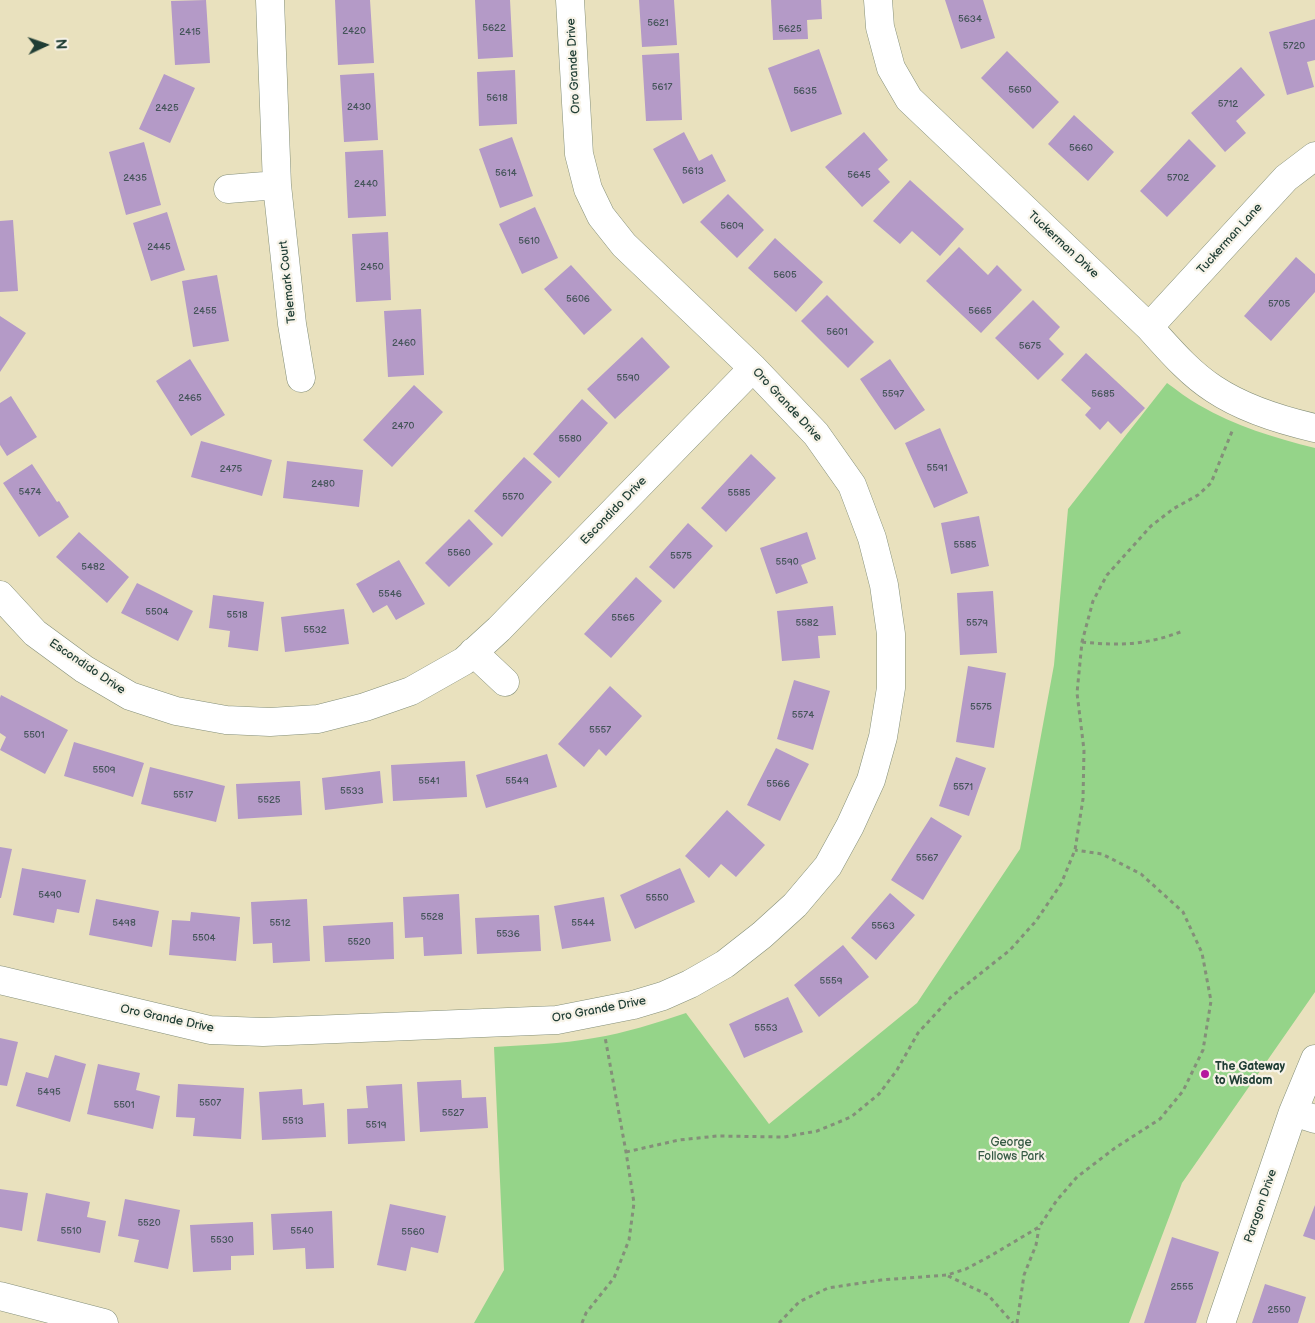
<!DOCTYPE html>
<html>
<head>
<meta charset="utf-8">
<style>
  body { margin:0 }
  #map { position:relative; width:1315px; height:1323px; overflow:hidden; background:#e9e1be; font-family:"Balsamiq Sans",sans-serif }
  canvas { display:block }
  .north { position:absolute; left:20px; top:20px; width:50px; height:50px; -webkit-text-stroke:4px #f7f3e8; paint-order:stroke; rotate:87deg; font-size:14px; font-weight:700; line-height:20px; text-align:center; color:#1f3d34 }
  .north::after { content:''; display:block; margin:auto; width:18px; height:22px; background:#1f3d34; clip-path:polygon(50% 0,100% 100%,50% 72%,0 100%) }
</style>
</head>
<body>
<div id="map">
<canvas width="1315" height="1323"></canvas>
<div class="north">N</div>
</div>
<script>
const c = document.querySelector('canvas').getContext('2d');
c.lineJoin = 'round';
function fillPath(path, color) { c.fillStyle = color; c.fill(path, 'evenodd'); }
function trace(path, color, width, dash) { c.strokeStyle = color; c.lineWidth = width; c.lineCap = dash ? 'butt' : 'round'; c.setLineDash(dash || []); c.stroke(path); }
function write(font, color, halo, rows, align = 'center') {
  c.font = font + ' "Balsamiq Sans",sans-serif'; c.lineWidth = 4.5; c.setLineDash([]); c.textBaseline = 'middle'; c.strokeStyle = halo; c.fillStyle = color; for (const [text, x, y, turn = 0] of rows) {
    c.save(); c.translate(x, y); c.rotate((+turn || 0) * Math.PI / 180); c.textAlign = isNaN(turn) ? turn : align; if (halo) c.strokeText(text, 0, 0); c.fillText(text, 0, 0); c.restore();
  }
}
fillPath(new Path2D(`
  M1167 383C1177 390 1188 399 1199 405 1235 426 1275 438 1315 448V992L1182 1183 1129 1323H474L504 1270 494 1047C527 1045 561 1044 594 1038 625 1033 656 1023 686 1013L769 1124 917 1003 1020 849 1054 665 1068 509Z`), '#95d489');
fillPath(new Path2D(`
  M206 0 210 63 175 65 171 1Z
  M335 0H370L374 63 338 65Z
  M475 0H510L513 57 478 59Z
  M639 0H674L677 45 642 47Z
  M771 0H821L822 19 807 20 808 39 773 40Z
  M945 0H983L995 38 961 49Z
  M1315 19V60L1307 62 1314 87 1287 95 1269 32Z
  M819 49 842 114 791 132 768 68Z
  M1007 51 1059 102 1033 129 981 78Z
  M679 53 682 120 646 121 642 55Z
  M1241 67 1265 95 1236 121 1246 133 1225 152 1191 113Z
  M515 70 517 124 479 126 477 72Z
  M374 73 378 140 344 142 340 75Z
  M164 74 195 88 170 143 139 129Z
  M1074 115 1114 152 1088 181 1048 144Z
  M684 132 699 161 712 154 726 181 683 204 653 149Z
  M864 132 888 160 878 169 890 182 862 207 825 167Z
  M512 137 533 196 500 208 479 149Z
  M1189 139 1216 166 1167 217 1140 191Z
  M144 142 161 205 126 215 109 152Z
  M383 150 386 216 348 218 345 152Z
  M910 180 964 229 940 256 912 231 900 244 873 221Z
  M728 194 764 230 737 258 700 222Z
  M535 207 558 258 522 274 499 224Z
  M167 212 185 270 151 281 133 223Z
  M13 220 18 291 0 292V221Z
  M388 232 391 300 356 302 352 234Z
  M775 238 823 282 796 312 748 268Z
  M959 247 988 275 997 265 1022 290 981 333 926 281Z
  M1296 257 1315 274V292L1271 341 1244 316Z
  M571 265 612 310 584 335 544 289Z
  M217 275 229 341 193 347 182 281Z
  M827 295 874 342 848 368 801 321Z
  M1033 300 1060 327 1049 339 1064 354 1038 380 995 338Z
  M421 309 424 375 388 377 384 311Z
  M0 316 26 333 0 372Z
  M642 337 670 367 615 419 587 389Z
  M1086 353 1145 408 1121 434 1108 421 1100 430 1085 415 1091 408 1061 380Z
  M190 359 225 415 191 436 156 381Z
  M890 359 925 410 895 430 860 379Z
  M414 385 443 412 392 467 363 440Z
  M11 396 37 437 7 456 0 445V403Z
  M582 399 608 423 559 478 533 454Z
  M940 428 968 493 934 508 905 443Z
  M201 441 272 460 262 496 191 477Z
  M751 454 776 478 726 532 701 508Z
  M524 457 552 482 502 537 474 511Z
  M287 461 363 470 359 507 283 498Z
  M32 464 57 502 59 501 69 517 39 537 3 483Z
  M979 516 989 566 951 574 941 523Z
  M469 519 493 544 449 587 425 563Z
  M688 523 713 546 674 589 649 567Z
  M79 532 129 577 107 603 56 557Z
  M807 532 816 559 801 565 808 583 776 594 760 548Z
  M399 560 425 604 396 620 387 605 373 613 356 584Z
  M636 577 662 601 611 658 584 634Z
  M137 583 193 611 178 641 121 613Z
  M993 591 997 653 960 655 957 593Z
  M213 595 264 602 258 651 228 647 230 631 209 628Z
  M833 606 836 635 818 636 820 658 782 661 777 611Z
  M344 609 349 644 285 652 281 617Z
  M968 666 1006 673 994 748 956 742Z
  M794 680 830 691 813 750 777 739Z
  M610 686 642 716 606 756 599 749 584 767 558 744Z
  M1 695 68 730 45 774 0 750 6 737 0 733V698Z
  M74 742 144 763 133 797 64 776Z
  M776 748 809 764 780 821 747 805Z
  M547 754 557 787 486 808 476 775Z
  M956 757 986 768 969 816 939 806Z
  M465 761 467 797 393 801 391 765Z
  M150 767 225 786 216 822 141 804Z
  M380 771 383 803 325 810 322 778Z
  M300 781 302 815 238 819 236 784Z
  M727 810 765 845 736 877 721 864 709 878 685 856Z
  M931 817 962 836 923 900 891 880Z
  M0 847 12 849 1 898H0Z
  M22 868 86 880 79 913 57 909 54 923 13 915Z
  M680 868 695 902 635 929 620 895Z
  M890 893 915 915 876 960 851 938Z
  M459 894 462 954 424 956 423 937 405 938 403 897Z
  M604 897 611 941 562 949 554 906Z
  M96 899 159 911 152 947 89 935Z
  M307 899 310 961 273 963 272 943 253 944 251 902Z
  M191 912 240 917 236 961 169 955 172 920 190 921Z
  M539 915 541 951 477 954 475 918Z
  M393 922 394 959 325 962 323 926Z
  M843 945 869 977 819 1017 794 985Z
  M788 997 803 1032 744 1058 729 1024Z
  M0 1038 18 1042 7 1086 0 1085Z
  M55 1055 86 1064 70 1122 16 1106 26 1072 48 1078Z
  M98 1064 140 1073 136 1090 160 1096 153 1129 87 1114Z
  M461 1080 462 1098 486 1097 488 1128 420 1132 417 1082Z
  M178 1084 244 1088 241 1139 193 1136 195 1118 176 1117Z
  M402 1084 405 1141 348 1144 347 1109 368 1108 366 1086Z
  M302 1089 303 1105 324 1103 326 1137 262 1140 259 1092Z
  M0 1189 28 1193 22 1231 0 1227Z
  M46 1193 90 1202 87 1217 106 1221 100 1253 37 1241Z
  M125 1199 180 1210 168 1269 134 1262 139 1240 118 1236Z
  M390 1204 446 1216 438 1253 411 1247 406 1271 377 1265Z
  M1315 1205V1240L1303 1236Z
  M332 1211 334 1268 306 1269 305 1248 273 1250 271 1214Z
  M253 1222 254 1255 231 1256V1270L193 1272 190 1225Z
  M1172 1237 1219 1252 1196 1323H1144Z
  M1265 1284 1306 1297 1298 1323H1252Z`), '#b49ac7');
const minor = new Path2D(`
  M270 0 277 185 292 324 301 378
  M878 0 880 27 891 68 909 99 1149 327C1169 349 1189 373 1214 389 1244 409 1280 420 1315 428
  M228 189 277 185
  M1149 327 1286 178 1315 156
  M0 595 35 633 84 669 130 696 176 711 226 720 270 722 318 719 365 707 411 691 464 661 499 629 753 368
  M473 652 505 682
  M0 980 210 1030 263 1032 557 1020 633 1005 663 996 690 984 725 964 762 935 795 905 828 866 850 826 871 780 883 737 891 688V634L884 585 872 538 852 485 816 434 753 368 624 245 601 216 588 189 579 154 570 0
  M1293 1112 1315 1059
  M0 1296 104 1323
  M1221 1323 1293 1112 1315 1119`);
trace(minor, '#848f79', 29);
trace(new Path2D(`
  M1082 642C1120 646 1147 645 1183 631
  M626 1152 679 1140 717 1136 784 1137 817 1131 851 1117 879 1094 897 1070 918 1033 951 997 1010 950 1036 921 1061 884 1075 850 1083 799 1084 750 1077 693 1082 642 1093 601 1107 575 1151 526 1173 509 1198 495 1211 483 1233 429
  M948 1276 988 1295 1013 1323
  M582 1323 586 1313 614 1278 629 1240 634 1203 626 1152 605 1037
  M779 1323 799 1302 828 1288 881 1280 947 1275 966 1269 992 1255 1039 1227 1057 1200 1077 1177 1115 1148 1160 1119 1183 1091 1203 1050 1211 1001 1202 953 1183 912 1141 874 1102 854 1075 850
  M1017 1323 1024 1275 1036 1245 1039 1228`), '#848f79', 3, [4, 4]);
trace(minor, '#fff', 28);
for (const [x, y, r, color] of [
  [1205,1074,5,"#b5179e"]
]) { const dot = new Path2D(); dot.arc(x, y, r, 0, 2 * Math.PI); c.fillStyle = color; c.fill(dot); trace(dot, '#f7f3e8', 2); }
write('10px', '#445459', null, [
  ["5634",970,19],
  ["5621",658,23],
  ["5622",494,28],
  ["5625",790,29],
  ["2420",354,31],
  ["2415",190,32],
  ["5720",1294,46],
  ["5617",662,87],
  ["5650",1020,90],
  ["5635",805,91],
  ["5618",497,98],
  ["5712",1228,104],
  ["2430",359,107],
  ["2425",167,108],
  ["5660",1081,148],
  ["5613",693,171],
  ["5614",506,173],
  ["5645",859,175],
  ["2435",135,178],
  ["5702",1178,178],
  ["2440",366,184],
  ["5609",732,226],
  ["5610",529,241],
  ["2445",159,247],
  ["2450",372,267],
  ["5605",785,275],
  ["5606",578,299],
  ["5705",1279,304],
  ["2455",205,311],
  ["5665",980,311],
  ["5601",837,332],
  ["2460",404,343],
  ["5675",1030,346],
  ["5590",628,378],
  ["5597",893,394],
  ["5685",1103,394],
  ["2465",190,398],
  ["2470",403,426],
  ["5580",570,439],
  ["5591",937,468],
  ["2475",231,469],
  ["2480",323,484],
  ["5474",30,492],
  ["5585",739,493],
  ["5570",513,497],
  ["5585",965,545],
  ["5560",459,553],
  ["5575",681,556],
  ["5590",787,562],
  ["5482",93,567],
  ["5546",390,594],
  ["5504",157,612],
  ["5518",237,615],
  ["5565",623,618],
  ["5582",807,623],
  ["5579",977,623],
  ["5532",315,630],
  ["5575",981,707],
  ["5574",803,715],
  ["5557",600,730],
  ["5501",34,735],
  ["5509",104,770],
  ["5541",429,781],
  ["5549",517,781],
  ["5566",778,784],
  ["5571",963,787],
  ["5533",352,791],
  ["5517",183,795],
  ["5525",269,800],
  ["5567",927,858],
  ["5490",50,895],
  ["5550",657,898],
  ["5528",432,917],
  ["5498",124,923],
  ["5512",280,923],
  ["5544",583,923],
  ["5563",883,926],
  ["5536",508,934],
  ["5504",204,938],
  ["5520",359,942],
  ["5559",831,981],
  ["5553",766,1028],
  ["5495",49,1092],
  ["5507",210,1103],
  ["5501",124,1105],
  ["5527",453,1113],
  ["5513",293,1121],
  ["5519",376,1125],
  ["5520",149,1223],
  ["5510",71,1231],
  ["5540",302,1231],
  ["5560",413,1232],
  ["5530",222,1240],
  ["2555",1182,1287],
  ["2550",1279,1310]
]);
write('12px', '#1f3d34', '#f7f3e8', [
  ["Oro Grande Drive",574,66,-93],
  ["Tuckerman Lane",1230,239,-48],
  ["Tuckerman Drive",1063,245,43],
  ["Telemark Court",288,282,-96],
  ["Oro Grande Drive",787,405,47],
  ["Escondido Drive",614,511,-46],
  ["Escondido Drive",87,667,34],
  ["Oro Grande Drive",599,1010,-11],
  ["Oro Grande Drive",167,1019,12],
  ["Paragon Drive",1261,1206,-71]
]);
write('bold 12px', '#1f3d34', '#f7f3e8', [
  ["The Gateway",1215,1067],
  ["to Wisdom",1215,1081]
], 'left');
write('12px', '#375b45', '#f7f3e8', [
  ["George",1011,1143],
  ["Follows Park",1011,1157]
]);
</script>
</body>
</html>
